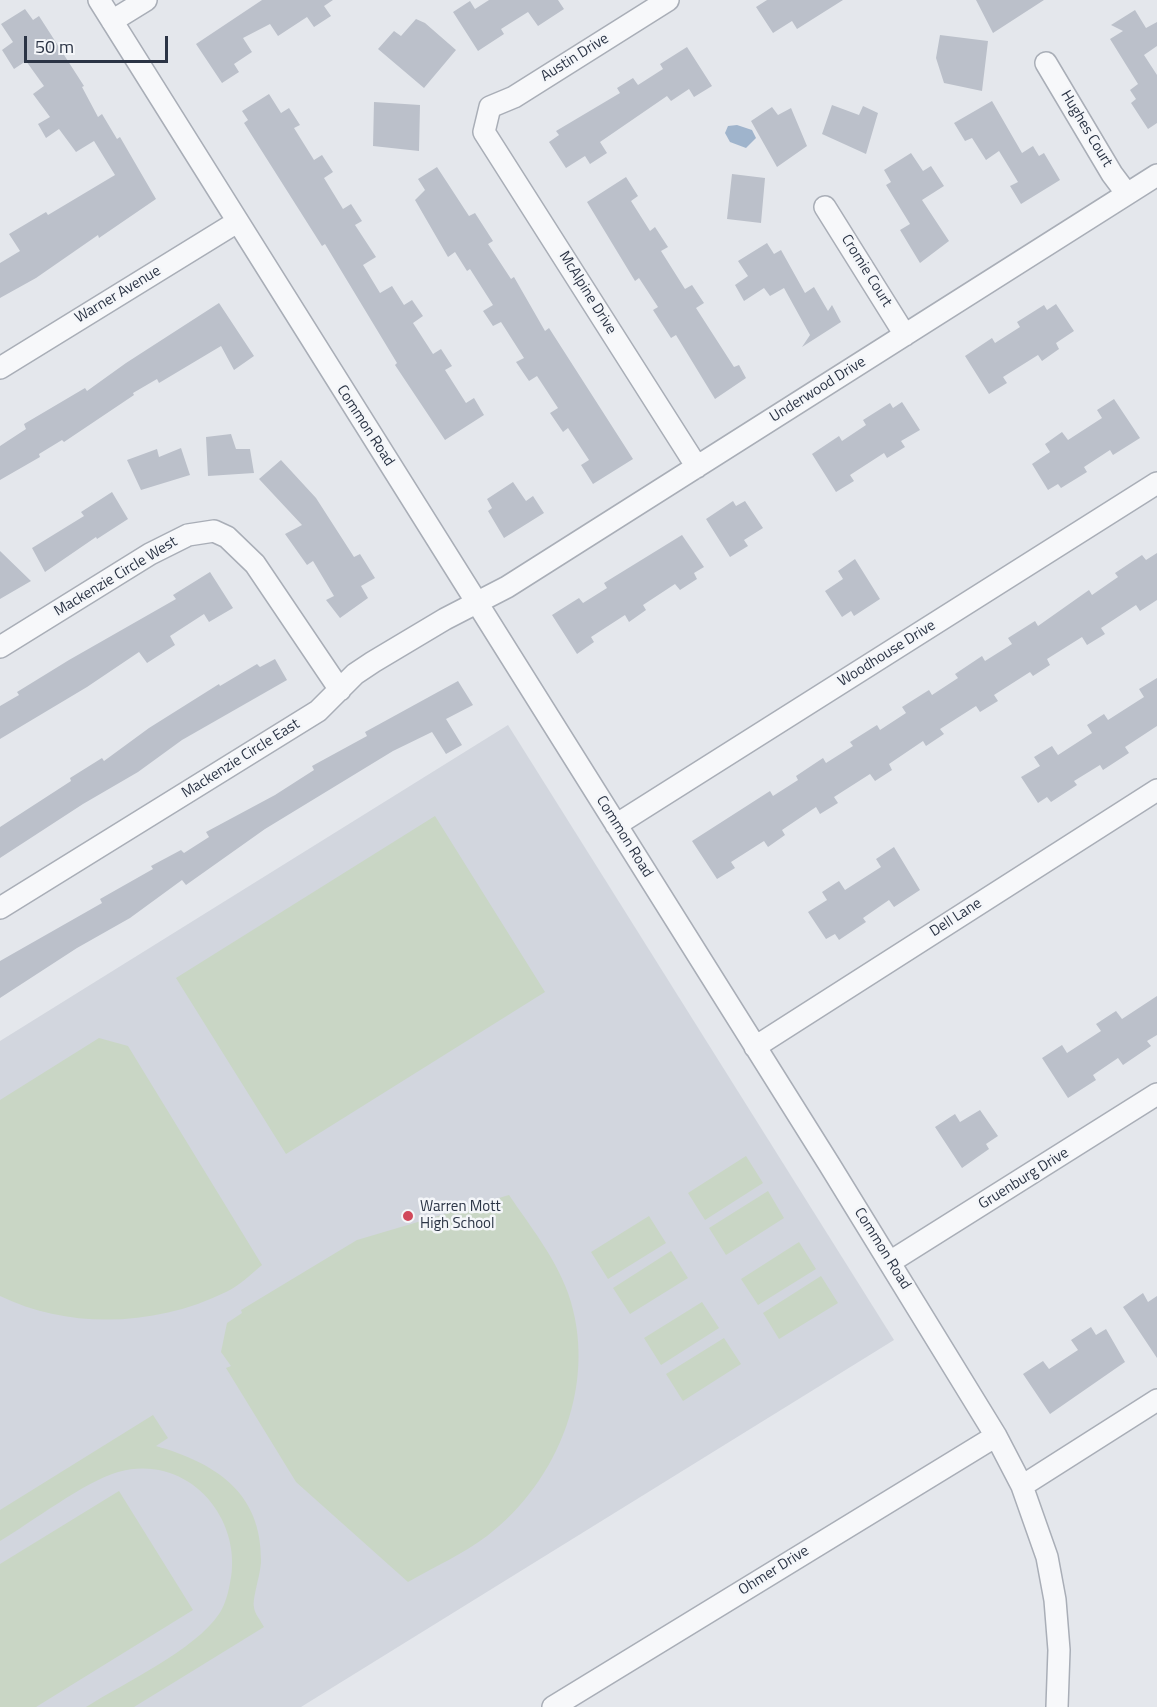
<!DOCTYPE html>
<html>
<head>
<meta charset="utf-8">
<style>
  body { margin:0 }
  #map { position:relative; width:1157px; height:1707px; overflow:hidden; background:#e4e7ec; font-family:"Titillium Web",sans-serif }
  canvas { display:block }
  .scale { position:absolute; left:24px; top:36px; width:144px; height:27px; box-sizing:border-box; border:3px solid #2b3445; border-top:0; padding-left:8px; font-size:18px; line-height:21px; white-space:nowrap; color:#2b3445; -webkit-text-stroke:4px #f4f6f9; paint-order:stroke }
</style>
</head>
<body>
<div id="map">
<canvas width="1157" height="1707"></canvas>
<div class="scale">50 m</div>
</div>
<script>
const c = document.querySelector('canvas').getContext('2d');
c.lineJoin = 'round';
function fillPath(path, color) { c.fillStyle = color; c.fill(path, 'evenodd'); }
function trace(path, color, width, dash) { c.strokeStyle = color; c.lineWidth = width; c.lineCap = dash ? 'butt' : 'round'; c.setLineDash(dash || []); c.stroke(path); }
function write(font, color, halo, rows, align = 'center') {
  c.font = font + ' "Titillium Web",sans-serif'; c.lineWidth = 5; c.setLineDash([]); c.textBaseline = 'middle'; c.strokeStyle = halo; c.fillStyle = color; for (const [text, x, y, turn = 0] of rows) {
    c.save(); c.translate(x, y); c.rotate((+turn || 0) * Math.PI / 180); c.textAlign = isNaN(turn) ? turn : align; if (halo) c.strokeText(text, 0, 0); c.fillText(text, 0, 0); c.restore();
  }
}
fillPath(new Path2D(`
  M508 725 894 1340 301 1707H0V1041Z`), '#d2d6de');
fillPath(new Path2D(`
  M435 816 545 992 286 1154 176 978Z
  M99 1038 128 1046 262 1265C251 1274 239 1286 226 1292 157 1326 70 1330 0 1296V1100Z
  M746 1156 763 1183 705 1220 688 1193Z
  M768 1191 784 1218 726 1255 709 1228Z
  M509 1195C530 1226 555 1257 568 1293 599 1381 559 1481 487 1536 463 1554 434 1567 408 1582L296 1482 226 1368 231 1366 221 1352 227 1323 242 1313 241 1310 357 1240Z
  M649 1216 666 1243 608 1279 591 1252Z
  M799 1242 816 1269 758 1305 741 1279Z
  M671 1251 688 1278 630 1314 613 1288Z
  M821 1276 838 1303 779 1339 763 1313Z
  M702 1302 719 1328 661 1365 644 1338Z
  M724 1338 741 1364 683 1401 666 1374Z
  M153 1415 168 1438 156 1446C215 1463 262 1492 261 1561 261 1573 252 1599 254 1607 254 1613 261 1621 264 1627L134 1707H86C124 1683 195 1650 219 1614 224 1607 227 1597 229 1588 247 1521 189 1452 118 1472 84 1482 32 1522 0 1541V1510Z
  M119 1491 193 1610 36 1707H0V1564Z`), '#c9d6c5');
fillPath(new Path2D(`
  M737 125 752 130 756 138 746 148 730 142 725 133 728 126Z`), '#9fb4cc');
fillPath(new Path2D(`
  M262 0H333L324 6 331 16 314 27 307 17 278 36 270 24 243 38 252 52 234 64 239 72 222 83 196 44Z
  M489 0H558L564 9 538 26 528 12 501 29 504 34 478 51 453 12 470 1 475 9Z
  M767 0H843L797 29 792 21 773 33 756 7Z
  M976 0H1044L993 33Z
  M25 9 33 20 39 16 84 86 82 87 98 117 102 114 117 139 120 137 156 199 99 238 98 235 36 278 0 298V263L20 251 9 234 46 212 48 215 115 175 94 141 76 152 59 129 46 138 38 124 50 117 33 94 44 86 26 61 14 69 2 50 13 42 1 24Z
  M1135 10 1146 28 1157 22V46L1144 55 1157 75V123L1148 129 1131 103 1136 99 1130 90 1138 84 1110 39 1123 31 1111 25Z
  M416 19 425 23 456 50 424 88 378 49 394 31 401 36Z
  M940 35 988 41 982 91 944 83 936 58Z
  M687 47 712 86 694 97 689 89 671 101 667 96 600 142 607 153 590 164 585 156 566 168 549 142 559 135 556 131 620 93 617 88 633 78 638 85 663 69 660 64Z
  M269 94 281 113 289 108 300 125 294 128 314 160 322 155 333 172 324 178 343 209 351 204 362 221 355 225 376 257 363 265 380 293 392 286 404 305 412 300 423 316 413 323 433 354 441 349 452 366 445 370 466 403 474 398 484 415 445 440 395 365 397 363 325 244 322 246 244 123 248 120 242 111Z
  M992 101 1022 153 1033 146 1039 156 1044 153 1060 180 1021 204 1010 186 1018 182 999 151 986 160 972 138 965 141 954 123Z
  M374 102 420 105 419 151 373 146Z
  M832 105 859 115 863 106 878 113 866 154 822 134Z
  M772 107 778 115 791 108 807 146 777 167 751 121Z
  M911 153 923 171 931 166 944 186 922 200 949 241 920 263 900 230 910 224 886 185 891 182 884 170Z
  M437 167 469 216 475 213 493 241 488 244 511 279 514 277 545 331 549 328 633 459 593 484 581 465 589 460 568 428 563 432 550 413 558 408 537 376 529 381 516 362 524 358 501 322 493 326 483 311 493 305 470 269 467 271 455 252 448 257 415 200 425 190 418 179Z
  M732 174 765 178 761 223 727 219Z
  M626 177 638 196 631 201 650 231 655 227 668 247 661 251 685 289 692 285 704 303 696 308 734 367 739 365 746 378 715 399 676 335 671 338 653 310 658 307 639 278 635 281 587 202Z
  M767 243 774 254 781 250 805 293 814 287 828 311 832 305 841 322 802 347 810 335 784 288 770 296 764 288 744 301 735 285 748 276 738 261Z
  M219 303 254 356 234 370 221 346 159 383 157 379 133 393 134 395 64 442 62 440 39 454 40 457 0 480V446L26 429 24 424 85 388 87 391 126 363Z
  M1056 304 1074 331 1056 343 1059 349 1042 361 1038 355 1003 377 1007 383 989 394 965 356 992 338 995 343 1020 327 1017 322 1044 305 1047 310Z
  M1114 399 1140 438 1113 455 1110 450 1084 467 1087 472 1061 488 1058 484 1048 490 1032 464 1050 452 1045 444 1062 432 1068 440 1102 418 1097 410Z
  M902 402 920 430 901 441 905 447 887 458 884 453 850 475 854 481 836 492 812 454 839 436 842 441 866 425 863 420 890 403 893 408Z
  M231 434 236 449H250L254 473 208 476 206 437Z
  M181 448 190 475 141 490 127 460 157 449 159 457Z
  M281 460 316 498 354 557 360 554 375 578 361 586 368 598 340 618 326 600 334 596 313 561 307 565 285 534 302 525 259 479Z
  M513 482 526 501 533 496 544 513 504 538 488 511 492 508 487 499Z
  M112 492 128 519 97 539 96 537 45 572 32 548 84 516 81 512Z
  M733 501 736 506 745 501 763 528 744 540 748 546 730 557 706 519Z
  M682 535 704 567 694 573 697 579 680 590 675 584 643 605 646 610 629 622 625 615 591 637 594 642 577 654 552 615 579 598 583 603 607 588 604 583Z
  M0 551 31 581 0 599Z
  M1157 553V600L1140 611 1136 605 1101 628 1105 634 1087 645 1082 637 1047 659 1050 665 1033 676 1030 672 994 695 998 701 980 712 976 706 940 729 944 734 926 746 923 741 889 764 892 770 875 781 870 774 834 797 838 803 820 814 816 807 782 830 785 835 768 847 764 841 731 862 735 868 717 879 692 841 770 791 773 796 798 780 796 776 823 758 826 763 853 746 850 742 877 725 880 730 906 713 902 707 929 690 932 695 958 678 955 674 982 656 985 661 1012 644 1008 638 1035 621 1038 626 1089 590 1092 595 1118 577 1115 573 1142 555 1146 560Z
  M855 559 880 599 854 616 851 611 842 617 825 591 843 579 838 571Z
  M210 572 233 608 209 622 204 614 170 636 175 645 147 663 139 652 87 687 0 739V706L19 695 17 692 69 660 176 599 173 595Z
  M275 659 287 680 182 740 138 772 83 804 0 858V827L71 781 70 778 102 758 104 761 149 728 219 684 220 686 257 664 260 667Z
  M1157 678V726L1125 747 1129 753 1103 770 1100 765 1074 781 1077 785 1051 802 1047 797 1038 803 1021 777 1040 766 1034 757 1052 746 1058 755 1092 733 1087 725 1104 714 1108 720 1144 697 1139 689Z
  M458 681 473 705 446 719 462 745 446 754 432 732 393 751 265 829 186 885 182 880 130 918 77 948 0 998V961L102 903 100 899 153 869 151 866 181 850 184 853 209 837 206 832 275 795 314 770 312 766 367 736 365 732Z
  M894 847 920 890 894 907 889 900 863 918 866 922 839 940 835 934 826 939 808 912 827 900 822 892 839 881 845 890 881 867 876 859Z
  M1157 996V1035L1147 1041 1151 1046 1123 1065 1118 1058 1093 1075 1096 1080 1068 1098 1042 1058 1062 1045 1067 1053 1101 1031 1096 1024 1116 1011 1122 1019Z
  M980 1110 998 1136 986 1144 989 1149 962 1168 935 1127 955 1114 960 1122Z
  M1143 1293 1148 1302 1157 1296V1358L1123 1307Z
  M1091 1327 1096 1335 1106 1329 1125 1362 1050 1414 1023 1374 1043 1361 1049 1369 1078 1350 1071 1340Z`), '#bbc0ca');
const minor = new Path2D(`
  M99 0 829 1164 996 1436 1022 1486 1047 1557 1055 1600 1059 1650 1057 1707
  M668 0 514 97 490 107 484 132 697 467
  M112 21 146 0
  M1046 63 1112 174 1127 194
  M825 207 905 335
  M0 368 237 222
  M0 647 150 554 188 535 214 531 227 537 255 564 340 690
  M616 825 1157 483
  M0 908 318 711 355 674 373 662 445 619 507 587 1157 175
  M755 1047 1157 790
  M890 1262 1157 1094
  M1022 1486 1157 1400
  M553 1707 996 1436`);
trace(minor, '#a9aeb7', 24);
trace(minor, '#f7f8fa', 21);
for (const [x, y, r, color] of [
  [408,1216,6,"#d1495b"]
]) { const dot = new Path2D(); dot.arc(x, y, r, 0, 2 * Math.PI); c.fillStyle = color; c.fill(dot); trace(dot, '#f4f6f9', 2); }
write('15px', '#2b3445', '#f4f6f9', [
  ["Austin Drive",575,58,-32],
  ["Hughes Court",1086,129,59],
  ["Cromie Court",866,271,58],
  ["McAlpine Drive",587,293,58],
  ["Warner Avenue",118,295,-31],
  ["Underwood Drive",818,390,-32],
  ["Common Road",365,426,57],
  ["Mackenzie Circle West",116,577,-31],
  ["Woodhouse Drive",887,654,-32],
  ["Mackenzie Circle East",241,759,-32],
  ["Common Road",624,837,58],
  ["Dell Lane",956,918,-33],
  ["Gruenburg Drive",1024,1179,-32],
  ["Common Road",882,1249,58],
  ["Ohmer Drive",774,1571,-32]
]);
write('15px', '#2b3445', '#f4f6f9', [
  ["Warren Mott",420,1207],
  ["High School",420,1224]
], 'left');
</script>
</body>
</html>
